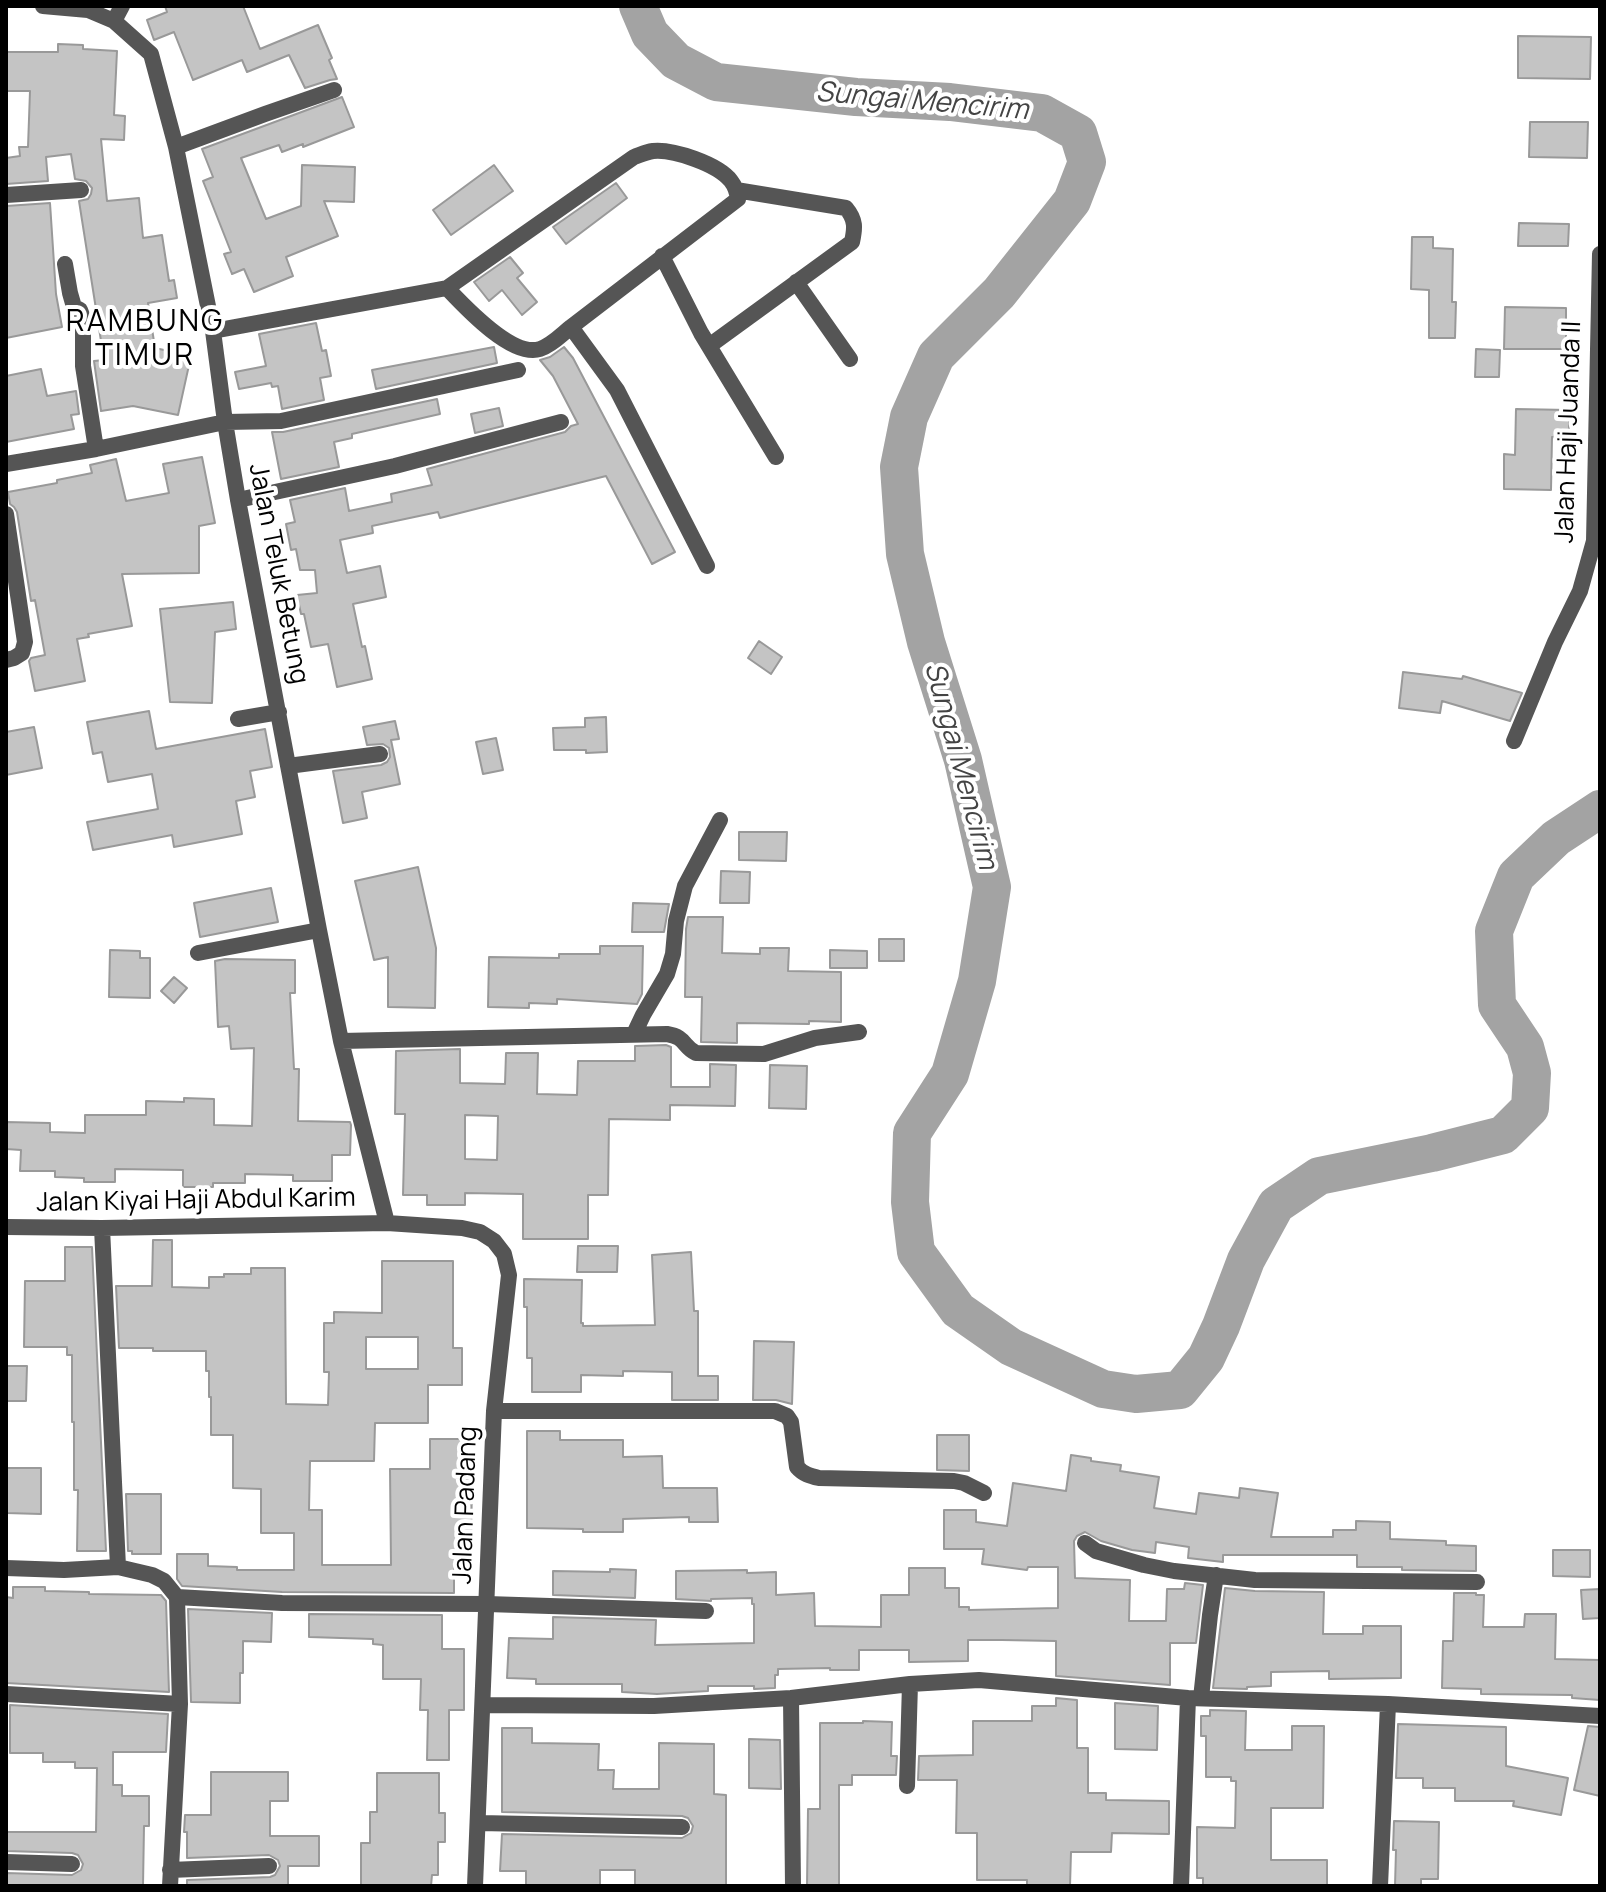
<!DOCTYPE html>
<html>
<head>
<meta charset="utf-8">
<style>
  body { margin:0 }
  #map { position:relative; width:1606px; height:1892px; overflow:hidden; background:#fff; font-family:Manrope,sans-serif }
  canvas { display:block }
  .frame { position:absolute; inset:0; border:8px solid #000; pointer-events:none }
</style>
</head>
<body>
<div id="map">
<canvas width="1606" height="1892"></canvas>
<div class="frame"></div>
</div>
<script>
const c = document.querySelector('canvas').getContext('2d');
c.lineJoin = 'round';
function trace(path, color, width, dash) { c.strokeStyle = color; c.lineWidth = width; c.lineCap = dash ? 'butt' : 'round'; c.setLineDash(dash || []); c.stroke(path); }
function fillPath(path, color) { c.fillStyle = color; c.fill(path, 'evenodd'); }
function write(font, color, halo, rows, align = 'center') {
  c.font = font + ' Manrope,sans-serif'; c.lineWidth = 8; c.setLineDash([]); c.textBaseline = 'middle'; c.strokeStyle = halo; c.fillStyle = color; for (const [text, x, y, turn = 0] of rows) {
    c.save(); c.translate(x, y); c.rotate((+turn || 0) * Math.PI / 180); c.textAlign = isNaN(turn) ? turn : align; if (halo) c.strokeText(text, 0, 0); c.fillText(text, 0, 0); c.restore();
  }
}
trace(new Path2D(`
  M638 6 650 34 676 61 716 82 856 97 950 102 1042 113 1078 133 1087 162 1072 201 999 293 936 356 909 417 899 467 905 554 926 642 963 760 992 887 977 981 950 1074 912 1133 910 1202 916 1252 958 1310 1011 1347 1103 1389 1136 1394 1180 1390 1206 1358 1221 1326 1246 1260 1276 1205 1319 1176 1432 1153 1503 1135 1530 1108 1532 1073 1525 1047 1497 1005 1494 931 1516 876 1556 838 1600 809`), '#a3a3a3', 38);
const building = new Path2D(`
  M165 6H243L260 49 318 25 332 58 329 60 337 79 330 80 305 88 289 55 247 72 242 60 193 80 174 32 154 40 147 20 167 12Z
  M1518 36 1591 37 1590 79 1518 78Z
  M58 44 83 45V49L117 51 114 115 125 116 124 140 101 139 107 201 139 198 143 238 162 235 169 281 174 280 177 298 148 303 155 348 191 356 178 415 133 406 101 411 94 361 104 360 79 201 88 199 91 194 92 188 86 181 75 179 71 154 46 157 48 181 6 184V158L20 156 19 147H28L30 91H6V52H58Z
  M342 97 354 127 303 147V144L282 152 279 145 241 158 266 219 301 206 302 165 355 167 354 202 324 201 338 236 286 257 293 276 254 292 244 269 232 274 224 254 231 252 203 181 213 177 202 149Z
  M1530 122H1588L1587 158 1529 157Z
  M494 165 513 191 451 235 433 210Z
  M616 183 627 198 566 244 553 227Z
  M50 203 56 294 62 327 6 338V206Z
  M1519 223 1569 224 1568 246H1518Z
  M1412 237H1433V248L1453 249 1452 302H1456L1455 338H1429V290L1411 289Z
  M510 257 523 273 517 278 537 302 522 315 502 290 489 301 474 282Z
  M1505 307 1566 308V349H1504Z
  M316 323 322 351 326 350 331 376 320 378 324 400 282 409 278 386 272 387 271 383 239 389 235 372 266 366 259 334Z
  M494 347 497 363 376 389 372 370Z
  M564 347 573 358 675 552 652 564 606 476 440 518 438 512 372 526 373 533 340 540 347 573 380 566 386 597 353 604 362 647 365 646 372 679 337 687 328 644 311 647 304 614H301L297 595 317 593 315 570H300L296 549 291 550 286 524 295 522 290 500 345 488 349 511 392 502 391 494 432 485 427 469 565 432 571 426 578 424 553 376 540 360 550 357Z
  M1476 349 1500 350 1499 377H1475Z
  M41 369 47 396 76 391 79 414 71 415 74 429 6 442V376Z
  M437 399 440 414 352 434V438L334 442 339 467 281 479 272 432H283Z
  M499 408 503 426 475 433 471 414Z
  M1516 409 1569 410V438L1552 437 1551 490 1504 489V454L1515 455Z
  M202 457 215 523 199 526V573L122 574 132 626 88 634 89 637 77 639 85 681 35 691 29 661 31 658 45 655 35 600 31 601 17 512 14 507 10 504 8 492 57 483V480L92 473 90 465 116 459 126 501 169 493 163 464Z
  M233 602 236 629 215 632 212 703 170 702 160 609Z
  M759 641 782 657 771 674 748 658Z
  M1403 672 1462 679 1463 676 1522 693 1510 721 1442 701 1440 713 1399 708Z
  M149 711 156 749 265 729 272 767 250 771 255 797 236 801 242 834 174 847 172 835 93 850 87 822 158 809 152 774 108 782 102 752 93 754 87 722Z
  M606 717 607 752 586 753V750H554L553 728 585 727V718Z
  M395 721 399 739 391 740 400 784 362 792 367 818 343 823 333 771 381 765 387 762 390 757 389 748 383 744 367 745 363 727Z
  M34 727 42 768 6 775V732Z
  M496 738 503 770 483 774 476 742Z
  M739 832H787L786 861 739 860Z
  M418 867 436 948 435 1008 388 1007V957L374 960 355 881Z
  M721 871 750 872 749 903H720Z
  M271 888 278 922 200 937 194 903Z
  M633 903 669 904 664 932H632Z
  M688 917H723L722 953 760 954V948H789L788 971 841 972V1022L809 1021V1024L737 1023V1043L701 1042 702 997H685L686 929Z
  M879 939H904V961H879Z
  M600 946H643L642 994 637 1004 557 999V1004L529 1003V1008L488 1007 489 957 559 958V954H600Z
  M110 950 140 951V958H150V998L109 997Z
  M830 950 867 951V968H830Z
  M225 959 295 960V993H290L294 1069H299L298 1121 350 1122 351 1125 350 1155H332V1181H293V1175L245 1174V1183H213V1187H183V1170L115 1169V1182H84V1178L55 1177V1171H20L21 1150 6 1149V1122L50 1123V1132L85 1133V1115H146V1101L184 1102V1098L214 1099V1125L252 1126 254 1048 231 1049 229 1026 218 1027 215 961Z
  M174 977 187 988 174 1003 161 991Z
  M666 1045 671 1047V1087H710V1064L736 1065 735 1106 670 1105V1120L609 1119 608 1195H588V1239H523V1194L465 1193V1205H427V1195H403L405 1114H395L396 1051 460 1049V1083L505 1084 506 1053H538L537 1094 577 1095 578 1061H635V1046ZM465 1115 498 1116 497 1160 465 1159Z
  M770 1065 807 1066 806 1109 769 1108Z
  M153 1240H172V1287L209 1288V1277H224V1274H251V1268H285L286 1404 328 1405 329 1372H324V1323H334V1312L382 1313V1261H453V1348H462V1385H428V1423H375L374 1461H310L309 1510H322V1565H391L390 1469H430V1439H464V1469H472L471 1563H454V1593L282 1592 182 1586 177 1579V1554H208V1566L237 1567V1570H294V1533H261V1489L233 1488V1435H211V1397H209V1371H206V1351H153V1348H119L116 1286H152ZM366 1337H418V1369H366Z
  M578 1246H618L617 1272H577Z
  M65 1247H92L106 1551H77L78 1490H74V1422H72V1355H67V1347H24L25 1281H65Z
  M691 1252 694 1311H698V1376H718V1400H672V1372L623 1371V1376L581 1375V1392H532V1358H527V1307H524V1279L582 1280 581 1323H583V1326L655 1325 652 1255Z
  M754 1341 794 1342 792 1404 776 1400H753Z
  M6 1366H27L26 1401H6Z
  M527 1431H560V1440H623V1457L662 1456 663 1488H717L718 1522H689V1517L623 1519V1532H583V1529L527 1528Z
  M937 1435H969V1471L937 1470Z
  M1071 1455 1091 1458V1461L1121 1465 1120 1471 1159 1477 1154 1508 1196 1514 1199 1493 1239 1498 1240 1488 1278 1493 1271 1537H1333V1530H1356V1521L1390 1522V1539L1446 1541V1545L1476 1546V1571L1402 1570V1567H1357V1555H1223V1562L1188 1558 1189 1547 1156 1542 1155 1553 1132 1550 1101 1541 1085 1532 1077 1536 1074 1541 1075 1578 1130 1580 1129 1621H1166L1167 1589H1184L1185 1583 1203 1585 1196 1643H1170V1685L1056 1676V1641L1002 1640H968V1661L909 1662V1650H859V1670H830V1668L778 1669V1675H775V1688L754 1689V1686H708V1691L657 1694 622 1692V1684H536V1679L507 1678 509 1638 553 1639V1617L656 1620 655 1645 754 1643V1604H752V1598L711 1599V1601L676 1599V1571L747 1570V1573L776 1572V1595L814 1593 815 1626 881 1627V1595H909V1568H945V1588H959V1607H969V1610L1058 1608V1567H1028L1027 1570 982 1564 984 1549H944V1510H976V1522L1007 1526 1013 1483 1066 1491Z
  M6 1468H41V1514L6 1513Z
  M126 1494H161V1554H132V1551H128Z
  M1553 1550H1590V1577L1553 1576Z
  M610 1569 636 1570 635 1598 553 1595V1571L610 1572Z
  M13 1587H45V1591L89 1592V1594L161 1595 166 1601 169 1692 6 1683V1597L13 1598Z
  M1225 1588 1255 1591 1324 1592 1323 1634H1363V1626H1401V1678L1329 1679V1671L1271 1672V1686L1247 1687V1689L1213 1688Z
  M1600 1589V1618L1583 1619 1581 1590Z
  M1454 1593H1476V1595H1484L1483 1627H1524L1525 1614H1556L1555 1659 1600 1660V1700L1572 1698V1695L1481 1694V1689L1442 1688 1443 1641H1453Z
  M188 1609 272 1613 271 1642 243 1641V1673H240V1703L191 1702Z
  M309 1614 442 1615V1649H464V1710H449V1760H427L428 1710H420L421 1679H383V1645L373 1644V1639L309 1637Z
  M1056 1698 1077 1700V1748H1088V1793H1106V1800L1169 1801V1834L1112 1833 1111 1852H1071L1070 1886H1027V1880H977V1833H956L957 1780H918L919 1756 973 1755V1721H1032V1706H1056Z
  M1115 1703 1158 1706 1157 1750 1115 1749Z
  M10 1705 168 1714 166 1752H113V1785H122V1796H149V1826H144L143 1886H6V1873L72 1875 81 1870 83 1864 78 1855 72 1853 6 1851V1832H96L97 1768H75V1762H43V1753H10Z
  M1210 1710 1246 1711 1245 1750H1292V1726H1324L1323 1808H1271V1860H1327V1886H1203V1878H1197V1827L1235 1828 1236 1781H1231V1777H1206V1736H1201V1716H1210Z
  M863 1721 892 1722 891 1756H897L896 1775H852V1785H839V1886H807L808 1809H820V1723H863Z
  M1398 1724 1506 1727V1766L1568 1778 1561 1815 1513 1806 1514 1801H1455V1788H1423V1778H1396Z
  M1588 1726 1600 1727V1796L1574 1790Z
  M502 1728H532V1743L599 1744 598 1770H614L613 1789H659V1743L714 1744V1794L726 1795V1886H635V1870H600V1886H526V1871H500L502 1834 682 1838 691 1833 693 1826 688 1818 682 1816 502 1812Z
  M749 1739 780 1740 781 1789 749 1788Z
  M211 1772H288V1801H270V1836H319V1866H288V1886H187V1880L270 1877 275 1875 280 1866 278 1860 269 1855 187 1858V1832H184L185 1815H211Z
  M377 1773H439V1813H445V1842H438V1875H432L431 1886H361V1843H370V1812H377Z
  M1394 1821 1439 1822 1438 1879H1421V1886H1395L1396 1850H1393Z`);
fillPath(building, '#c4c4c4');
trace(building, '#999', 2);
trace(new Path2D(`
  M43 6 88 10 114 21 151 54 176 147 213 331 225 422 238 500 319 930 341 1041 387 1223
  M114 21 122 6
  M176 147 265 114 334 90
  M6 195 81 190
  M662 256 701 333 776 457
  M65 264 70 293 74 307 80 310 83 318V366L96 449
  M796 282 850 359
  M447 288C465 307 512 358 540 349 552 345 561 335 571 327L617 390 707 566
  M213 331 447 288 634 157C640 155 646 152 653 151 673 149 718 164 731 181 735 186 737 192 738 199L571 327
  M709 346 852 242C855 228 856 220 846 208L736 190
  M6 464 96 449 225 422 281 421 518 370
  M238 500 395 466 561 422
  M6 514 25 642 22 653 14 658 6 660
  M238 719 279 712
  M1514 741 1555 642 1580 591 1594 541 1600 254
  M288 766 380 754
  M198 953 319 930
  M634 1034 643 1015 667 974 673 954 676 921 685 886 720 820
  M341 1041 667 1034C686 1037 683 1047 696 1053L764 1054 815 1038 859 1032
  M6 1227 102 1228 387 1223 462 1228 480 1232 494 1241 504 1254 509 1275 494 1411 475 1886
  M102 1228 118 1567
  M494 1411H775L787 1416 791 1422 797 1467C803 1474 810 1476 819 1478L954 1481 964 1483 984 1493
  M1085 1543 1096 1551 1144 1565 1174 1571 1255 1580 1477 1582
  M6 1568 64 1570 118 1567 152 1575 164 1581 177 1597 282 1603 487 1604 706 1611
  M6 1694 180 1704
  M791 1698 793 1886
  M1201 1698 1210 1615 1216 1575
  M484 1705 654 1706 791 1698 910 1684 979 1680 1188 1698 1388 1704 1600 1716
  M907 1786 910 1684
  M479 1823 682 1827
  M6 1862 72 1864
  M170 1870 269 1866
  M170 1886 180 1704 177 1597
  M1181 1886 1188 1698
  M1380 1886 1388 1704`), '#555', 16);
write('26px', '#000', '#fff', [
  ["Jalan Haji Juanda II",1569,432,-88],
  ["Jalan Teluk Betung",278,574,79],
  ["Jalan Kiyai Haji Abdul Karim",196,1201,-1],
  ["Jalan Padang",466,1505,-88]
]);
write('italic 28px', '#444', '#fff', [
  ["Sungai Mencirim",922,102,5],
  ["Sungai Mencirim",960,766,75]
]);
c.letterSpacing = '2px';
write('30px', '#000', '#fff', [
  ["RAMBUNG",145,323],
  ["TIMUR",145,357]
]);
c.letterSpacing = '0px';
</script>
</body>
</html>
